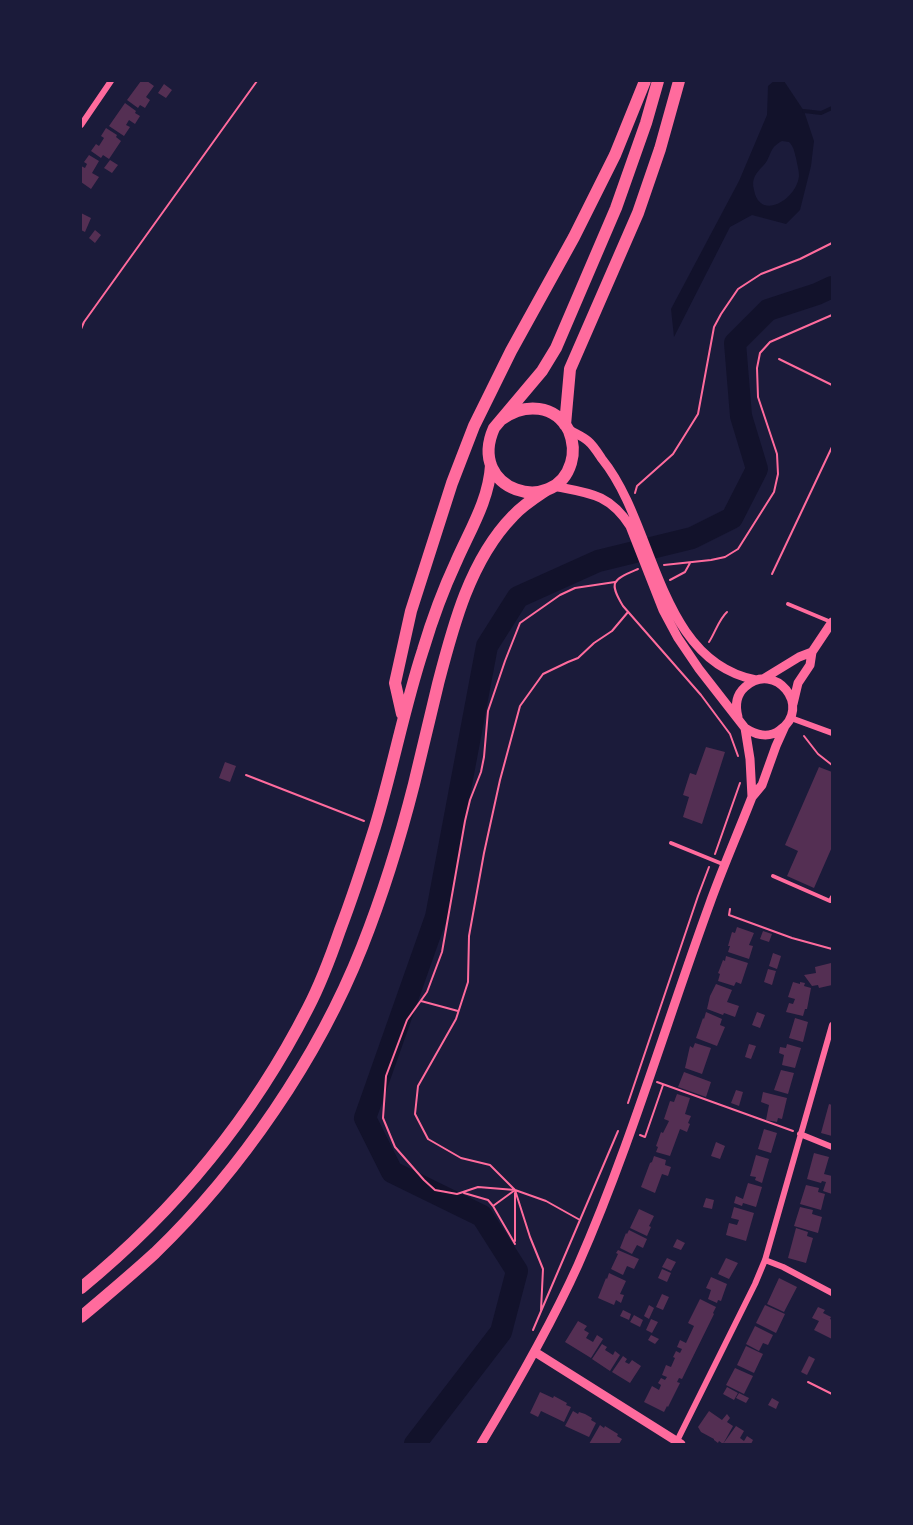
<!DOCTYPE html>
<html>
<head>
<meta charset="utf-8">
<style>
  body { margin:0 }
  #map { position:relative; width:913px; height:1525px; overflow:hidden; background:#1b1b3a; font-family:"Archivo Narrow",sans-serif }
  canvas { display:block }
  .frame { position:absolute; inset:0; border:82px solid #1b1b3a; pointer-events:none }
</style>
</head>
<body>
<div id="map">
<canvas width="913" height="1525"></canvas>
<div class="frame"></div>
</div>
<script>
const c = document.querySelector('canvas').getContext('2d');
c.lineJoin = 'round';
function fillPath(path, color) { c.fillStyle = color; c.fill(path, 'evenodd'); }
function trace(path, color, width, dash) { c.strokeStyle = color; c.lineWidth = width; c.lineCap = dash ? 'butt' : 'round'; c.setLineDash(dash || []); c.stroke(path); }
fillPath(new Path2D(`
  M774 81H784L804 111 814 141 811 166 800 210 786 224 752 215 730 227 674 337 671 309 739 181 767 115 768 86ZM782 141 789 142C794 147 794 151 796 158 797 164 799 170 799 176 797 199 760 222 754 190 751 179 756 173 763 166 772 157 768 148 782 141Z`), '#12122b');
trace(new Path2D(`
  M804 111 821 113 832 108`), '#12122b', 4);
trace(new Path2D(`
  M415 1444 501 1332 517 1271 482 1216 392 1172 365 1118 436 917 487 646 518 597 598 561 692 538 732 518 757 469 741 416 735 343 768 310 817 294 832 287`), '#12122b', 22);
fillPath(new Path2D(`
  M141 81H147L154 86 146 97 150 100 145 108 140 105 138 108 127 100Z
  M164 84 172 90 166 98 158 93Z
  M125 103 136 111 135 113 140 116 135 124 129 120 126 125 130 127 124 136 109 126Z
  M106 128 117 135 116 137 121 141 109 159 103 155 101 158 91 151 96 144 99 146 104 138 101 136Z
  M89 155 99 161 92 173 99 177 91 189 81 182V166L85 168 87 164 84 162Z
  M110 160 118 165 112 173 104 168Z
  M81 213 91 218 85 232 81 230Z
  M95 230 101 235 95 243 89 238Z
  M706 747 725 752 702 824 683 817 689 797 683 795 690 773 696 775Z
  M225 762 236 766 230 782 219 778Z
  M819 767 832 772V847L814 888 787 876 798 851 785 845Z
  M737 927 754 933 749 945 753 946 749 959 728 952 730 946H728L732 932 735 933Z
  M763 931 772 934 769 942 760 939Z
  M773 953 781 956 777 969 769 966Z
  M726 956 748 963 741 984 736 982 734 986 718 981 720 974 718 973 720 968 723 960 725 961Z
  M831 963 832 985 819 988 818 985 812 986 804 975 816 973 815 967Z
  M768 969 776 971 772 985 764 982Z
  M793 982 800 984V982L805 983 804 986 811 988 807 1009H805L803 1016 786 1012 789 1003 793 1004 795 999 788 997Z
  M716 984 732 990 727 1002 739 1006 735 1017 724 1013 723 1015 707 1009 710 996Z
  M706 1012 722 1019 720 1025 725 1027 717 1046 696 1038 703 1018 704 1019Z
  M757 1012 765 1015 760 1028 752 1025Z
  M795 1018 808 1022 803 1042 789 1038Z
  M695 1043 711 1048 702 1074 685 1068 690 1046 693 1048Z
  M749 1044 756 1046 751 1059 745 1057Z
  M787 1044 801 1048 795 1068 782 1065 784 1055 779 1053 780 1047 786 1048Z
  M781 1070 794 1073 788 1094 774 1090Z
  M684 1072 711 1082 706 1097 678 1087Z
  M736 1090 743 1092 739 1106 731 1103Z
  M763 1092 787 1098 782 1119 778 1118 777 1122 766 1120 769 1105 761 1102Z
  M677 1094 690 1098 685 1114 691 1116 688 1123 690 1124 687 1132 680 1129 670 1156 656 1152 658 1147 656 1146 661 1132 663 1133 669 1121 664 1119 670 1101 674 1102Z
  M829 1104 832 1105V1136L821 1133Z
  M764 1129 777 1133 771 1153 758 1149Z
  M716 1142 725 1146 720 1159 711 1156Z
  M814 1153 829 1157 824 1174 832 1176V1194L823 1191 826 1182 822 1181 821 1183 807 1179Z
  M756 1155 769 1159 762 1183 755 1180 756 1177 750 1176Z
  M654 1156 666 1160 665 1165 671 1167 668 1176 662 1174 655 1193 641 1187 650 1163 652 1162Z
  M748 1183 762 1187 756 1207 743 1203 742 1206 734 1203 736 1196 743 1199Z
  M806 1185 819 1188 818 1192 825 1194 821 1210 800 1204Z
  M706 1198 714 1200 712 1209 703 1207Z
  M734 1207 754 1213 746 1241 726 1235 729 1223 737 1225 739 1220 731 1218Z
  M800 1207 813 1210 812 1214 822 1217 818 1233 794 1226Z
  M639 1209 654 1216 649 1226 651 1227 647 1236 630 1228Z
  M796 1228 808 1232 807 1236 813 1238 806 1263 788 1258Z
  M629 1230 647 1239 643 1248 637 1245 632 1254 620 1248 626 1233 627 1234Z
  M677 1239 685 1243 681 1250 673 1247Z
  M618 1250 639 1259 634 1269 627 1266 623 1275 611 1269 618 1254 616 1253Z
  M667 1258 676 1262 671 1271 662 1267Z
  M726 1258 738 1263 729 1279 718 1274Z
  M662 1269 671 1273 667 1282 658 1278Z
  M609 1273 626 1281 620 1294 624 1295 621 1303 616 1300 614 1305 598 1298 606 1278 607 1279Z
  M711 1277 727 1284 721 1301 718 1300 717 1303 708 1299 711 1290 706 1288Z
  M779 1278 797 1287 784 1312 767 1304Z
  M662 1294 669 1297 663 1310 656 1307Z
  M700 1299 716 1307 713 1313 714 1314 682 1379 679 1378 677 1382 680 1383 668 1407 667 1406 664 1412 644 1402 652 1386 659 1390 661 1385 658 1383 661 1378 665 1380 667 1377 662 1375 666 1365 671 1367 675 1358 673 1357 676 1351 680 1353 682 1349 677 1347 680 1340 686 1343 694 1326 688 1323Z
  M649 1305 654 1308 649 1319 644 1316Z
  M765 1305 785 1314 776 1333 756 1323Z
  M818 1307 825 1310 823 1313 831 1317 830 1319 832 1320V1339L814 1330 819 1321 812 1318Z
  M623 1310 631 1314 629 1320 620 1316Z
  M634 1315 643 1320 640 1327 630 1322Z
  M651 1319 658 1322 652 1333 646 1330Z
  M578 1321 587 1326 584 1330 589 1333 586 1338 593 1342 597 1335 603 1339 591 1358 565 1342Z
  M755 1326 773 1335 768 1345 763 1343 759 1351 746 1344Z
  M651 1335 659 1339 655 1344 648 1340Z
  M602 1344 607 1347 605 1350 613 1355 615 1351 620 1355 610 1371 592 1359Z
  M746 1346 763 1354 754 1373 737 1365Z
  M623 1356 627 1359 625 1362 629 1364 632 1360 641 1366 630 1383 612 1372Z
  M809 1356 815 1359 807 1375 801 1372Z
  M735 1368 753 1376 744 1394 726 1385Z
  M727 1387 738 1393 734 1400 723 1394Z
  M540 1392 553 1398 554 1396 567 1403 566 1405 571 1407 564 1422 541 1411 538 1417 530 1413Z
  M739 1393 749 1398 746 1403 736 1398Z
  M772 1398 779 1402 776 1409 768 1405Z
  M573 1411 578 1414 579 1412 585 1414 592 1418 591 1420 596 1423 589 1437 565 1426Z
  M709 1411 722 1420 727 1414 730 1418 727 1422 733 1426 732 1428 723 1444 719 1441 718 1443 714 1440V1439L701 1432 698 1427Z
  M600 1425 604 1428 605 1426 618 1434 617 1436 622 1439 619 1444H589Z
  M736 1426 744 1431 740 1438 744 1441 747 1436 753 1440 751 1444H723Z`), '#542f53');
trace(new Path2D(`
  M81 329 84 322 257 81
  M779 359 832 385
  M635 493 637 486 673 454 698 414 714 327 721 314 738 289 761 274 800 259 832 243
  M664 565 711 560 725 557 738 549 774 492 778 474 777 454 758 397 757 368 760 353 770 342 832 315
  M638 569C613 580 608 581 623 606L701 695 730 734 738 756
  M772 574 832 447
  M670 580 685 572 690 563
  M709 642C715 633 719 619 727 612
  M804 736 818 754 832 765
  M246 775 364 821
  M715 854 740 783
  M730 909 729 915 792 938 832 949
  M421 1001 458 1011
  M657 1082 793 1131
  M628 1103 698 896 709 867
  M640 1135 645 1137 663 1085
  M515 1190 493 1206 515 1244
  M464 1193 488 1200 493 1206
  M515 1193V1241
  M580 1220 546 1201 515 1190 478 1187 457 1194 435 1190 424 1180 395 1147 383 1118 386 1076 407 1020 427 992 442 952 465 821 470 800 481 772 484 757 488 711 505 661 520 623 560 595 575 588 615 582
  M541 1310 543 1269 530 1237 515 1190 490 1165 461 1158 428 1139 415 1114 418 1086 456 1019 468 982 469 936 484 853 500 780 520 706 543 674 568 662 578 658 594 643 612 631 628 612
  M533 1330 618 1131
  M808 1382 832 1394`), '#ff6b9d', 2);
trace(new Path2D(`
  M788 604 831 622
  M671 843 725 865
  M773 876 830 901 832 897`), '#ff6b9d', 4);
trace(new Path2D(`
  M81 125 111 81
  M791 718 832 733
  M800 1134 832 1147
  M765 1260 783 1267 832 1293
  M676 1443 755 1284 765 1260 832 1025`), '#ff6b9d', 6);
trace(new Path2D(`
  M568 429C574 433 582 436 588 441 593 445 598 453 602 459 656 525 657 661 756 680
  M553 486C588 493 609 493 630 526L663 610 678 638 699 669 745 728C756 735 768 739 780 730 813 707 775 660 745 687 736 695 735 706 738 717
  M763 679 799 657 812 652
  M793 704 798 683 810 665 812 652 832 622
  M745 728 750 759 752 797
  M535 1352 681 1444
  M481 1444C516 1386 550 1327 578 1265 630 1147 666 1023 710 903 723 867 738 833 752 797L762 785 776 746 785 726`), '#ff6b9d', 9);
trace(new Path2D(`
  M502 419C525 403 555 404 569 431 573 441 574 453 571 463 555 517 466 491 494 428L542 371 556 348 616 208 646 123 658 81
  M565 425 570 369 638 213 660 149 679 81
  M402 714 395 683 411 611 452 483 474 426 511 351 574 237 615 155 645 81
  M81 1288C175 1211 253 1116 308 1008 321 983 331 956 340 930 353 896 364 862 375 827 393 768 404 708 423 650 432 620 443 590 456 562 470 530 489 500 491 465
  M81 1317C106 1296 131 1275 155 1253 241 1170 318 1058 362 947 383 894 400 839 414 784 422 750 430 717 438 684 453 626 470 560 513 516 523 505 536 497 548 489`), '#ff6b9d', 12);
</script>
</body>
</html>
